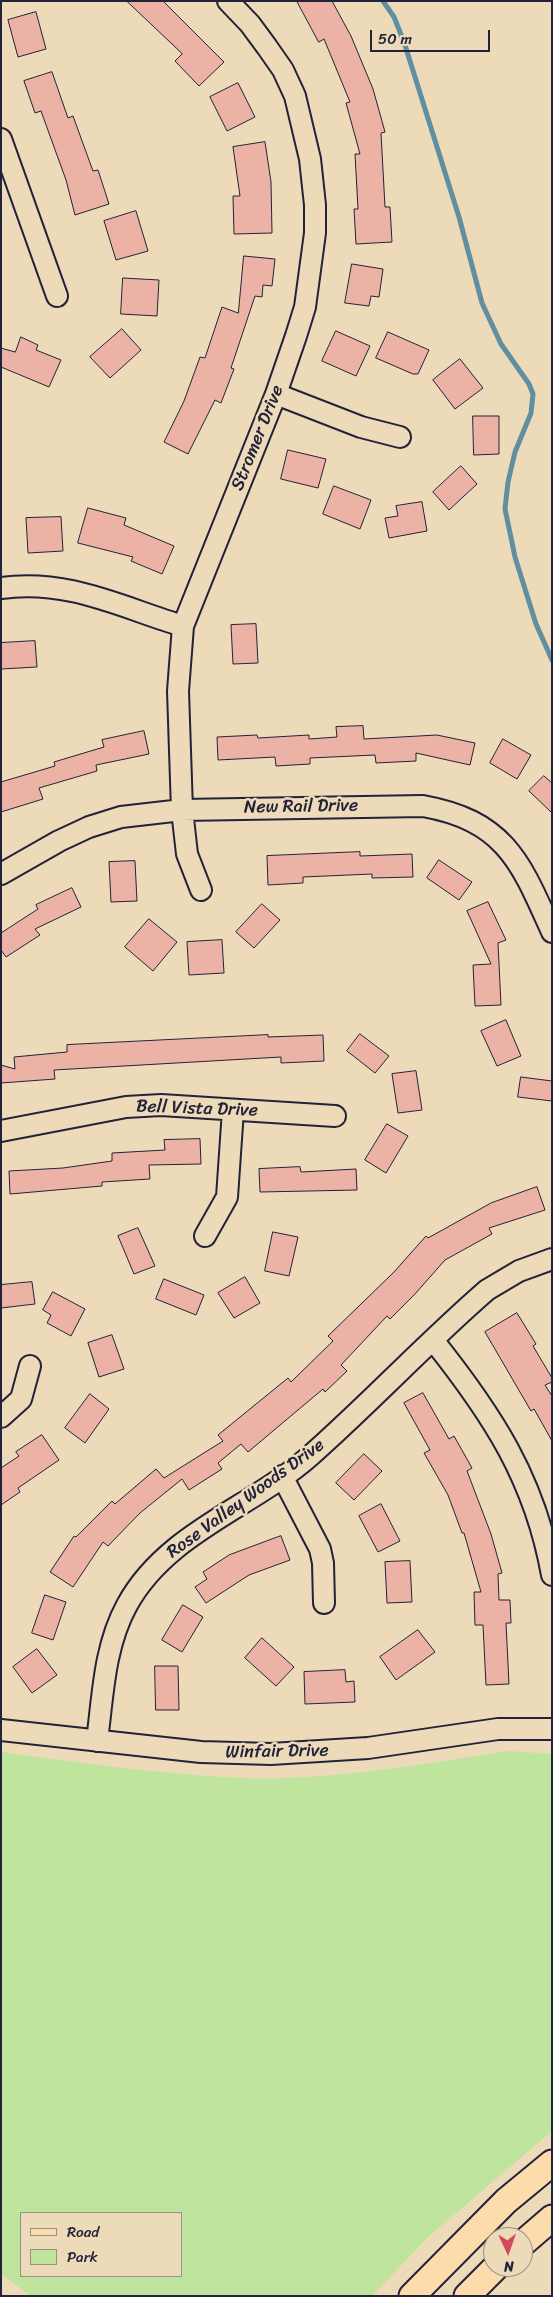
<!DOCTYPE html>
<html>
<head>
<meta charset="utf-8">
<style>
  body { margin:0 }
  #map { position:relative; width:553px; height:2297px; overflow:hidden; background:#eddab8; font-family:Sriracha,sans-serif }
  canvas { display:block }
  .frame { position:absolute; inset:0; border:2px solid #22223b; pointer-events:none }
  .legend { position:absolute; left:20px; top:2212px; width:162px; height:65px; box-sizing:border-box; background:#eddab8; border:1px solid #9c9086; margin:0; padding:6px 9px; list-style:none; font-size:15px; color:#22223b }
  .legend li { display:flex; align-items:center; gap:10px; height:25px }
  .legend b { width:25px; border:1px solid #9c9086 }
  .north { position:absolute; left:483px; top:2227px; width:50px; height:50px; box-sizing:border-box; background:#eddab8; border:1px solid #9c9086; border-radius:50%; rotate:177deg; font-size:14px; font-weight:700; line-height:20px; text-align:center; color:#22223b }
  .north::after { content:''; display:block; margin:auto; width:18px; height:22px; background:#d1495b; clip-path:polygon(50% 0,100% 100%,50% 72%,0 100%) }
  .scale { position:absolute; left:370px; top:30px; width:120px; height:22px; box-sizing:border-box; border:2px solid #22223b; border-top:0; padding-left:6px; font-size:15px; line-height:18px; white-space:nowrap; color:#22223b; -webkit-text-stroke:4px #eddab8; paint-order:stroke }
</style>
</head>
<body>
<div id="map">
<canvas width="553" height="2297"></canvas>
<div class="frame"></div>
<ul class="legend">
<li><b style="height:6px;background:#fddcac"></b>Road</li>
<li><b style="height:14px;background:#bfe49e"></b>Park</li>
</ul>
<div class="north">N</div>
<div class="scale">50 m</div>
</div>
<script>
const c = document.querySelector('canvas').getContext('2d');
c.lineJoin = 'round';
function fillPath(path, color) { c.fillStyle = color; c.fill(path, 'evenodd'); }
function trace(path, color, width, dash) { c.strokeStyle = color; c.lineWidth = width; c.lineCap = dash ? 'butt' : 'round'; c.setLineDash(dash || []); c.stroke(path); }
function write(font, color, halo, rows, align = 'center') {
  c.font = font + ' Sriracha,sans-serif'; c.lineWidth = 5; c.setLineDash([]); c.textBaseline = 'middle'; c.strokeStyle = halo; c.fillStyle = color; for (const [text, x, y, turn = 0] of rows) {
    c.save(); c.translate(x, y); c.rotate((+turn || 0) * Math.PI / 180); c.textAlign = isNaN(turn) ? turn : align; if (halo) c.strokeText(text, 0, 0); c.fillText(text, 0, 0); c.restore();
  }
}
fillPath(new Path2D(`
  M509 1751 552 1754V2131L428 2237 372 2296H31L1 2274V1752C81 1763 161 1774 242 1778 331 1781 421 1764 509 1751ZM21 2213H181V2276H21Z`), '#bfe49e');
trace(new Path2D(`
  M383 1 394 17 404 42 459 217 482 303 501 344 529 384 533 394 531 413 515 452 508 482 505 509 515 557 536 624 552 660`), '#5f8fa1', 5);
const building = new Path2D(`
  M127 1H163L224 62 199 86 175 61 182 54Z
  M297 1H332L351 36 373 89 385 132 381 133 385 207H390L392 242 356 244 354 209H358L355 154H360L346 103 350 102 324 39 319 42Z
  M36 12 46 49 18 57 8 20Z
  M52 72 68 118 73 116 93 171 98 170 109 204 75 215 66 180 41 111 35 113 24 81Z
  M238 83 255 117 227 131 210 97Z
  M265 142 271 182 272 233 234 234 233 196H240L233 147Z
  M136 211 148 251 116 260 104 221Z
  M244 256 275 259 272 286 263 285 262 297 255 296 231 368 234 369 221 403 215 400 188 454 164 442 184 401 200 357 205 358 222 307 238 313Z
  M352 264 383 269 379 297 371 296 369 306 345 303Z
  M123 278 159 280 157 316 121 314Z
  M122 329 141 350 110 378 90 357Z
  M336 331 370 346 356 376 322 361Z
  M388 332 429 350 418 374H413L376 358Z
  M21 337 38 345 36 350 61 360 49 387 1 367V348L15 352Z
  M460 359 483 388 455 409 433 380Z
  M473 416H499V454L474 455Z
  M288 450 326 459 318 488 281 479Z
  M461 466 477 484 449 510 433 492Z
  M334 486 371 500 360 529 323 514Z
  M422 502 427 531 389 538 385 518 398 516 396 506Z
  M88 508 126 518 124 525 174 546 162 574 131 561 133 557 78 543Z
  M61 517 63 551 28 553 26 518Z
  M256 624 258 663 233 664 231 625Z
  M35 641 37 667 1 669V643Z
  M363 726 364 739 437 735 475 743 470 765 416 753V761L376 763 375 755 310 758V764L276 766 275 757 218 760 217 737 257 735 258 738 309 735V739L337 737 336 727Z
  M144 731 149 754 96 765 97 771 39 788 43 799 1 812V782L55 766 54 762 104 747 102 740Z
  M503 739 531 755 517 779 490 763Z
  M544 776 552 783V813L529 791Z
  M360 852V856L412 854 413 877 372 878V874L303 877V883L268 885 267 856Z
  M439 860 472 882 459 900 427 878Z
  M135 861 137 901 111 902 109 862Z
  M72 888 81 907 35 929 40 935 6 957 1 950V933L38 909 36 905Z
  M488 902 506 940 498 943 501 1005 475 1006 473 965 491 964 467 911Z
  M262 904 280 920 254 948 236 932Z
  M149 919 177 942 153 971 125 947Z
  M222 940 224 973 189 975 187 942Z
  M506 1020 521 1056 497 1066 481 1031Z
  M360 1034 389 1056 375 1073 347 1051Z
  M268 1035V1037L323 1035 324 1061 281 1063V1057L54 1070 55 1079 1 1083V1065L15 1069 14 1057 67 1052V1045Z
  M416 1071 422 1110 398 1113 392 1074Z
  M521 1077 552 1081V1101L518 1097Z
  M387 1124 408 1136 386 1173 365 1160Z
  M200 1139 201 1164 149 1165 150 1179 102 1182V1186L10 1194 9 1171 63 1168 112 1161V1153L165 1150 164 1140Z
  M300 1167 301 1172 356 1169 357 1190 260 1192 259 1169Z
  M537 1187 545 1210 489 1228 492 1234 445 1260 415 1294 390 1319 387 1316 341 1365 347 1371 325 1392 323 1389 248 1452 241 1444 218 1463 222 1469 189 1490 182 1479 140 1513 108 1546 103 1542 73 1587 50 1572 74 1536 76 1537 112 1501 115 1504 156 1469 164 1478 223 1441 218 1435 288 1378 291 1382 333 1341 328 1336 394 1272 426 1236 428 1238 491 1203Z
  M138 1228 155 1266 134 1274 118 1236Z
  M273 1232 298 1237 289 1276 265 1271Z
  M245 1277 260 1303 234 1318 218 1293Z
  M164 1279 204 1295 196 1315 156 1299Z
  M32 1282 35 1304 1 1308V1285Z
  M53 1292 85 1309 71 1336 47 1323 51 1315 43 1310Z
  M517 1313 536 1344 533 1346 552 1378V1382L545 1385 552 1396V1441L534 1409 531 1411 485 1332Z
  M112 1335 124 1369 99 1377 88 1343Z
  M423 1393 449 1439 454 1436 472 1468 467 1471 491 1534 502 1573 498 1574 499 1600H510L511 1623H506L509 1684 486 1685 483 1625H475L474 1592H481L464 1533H462L448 1495 424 1453 430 1450 404 1403Z
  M90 1394 109 1409 85 1443 65 1428Z
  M42 1435 59 1460 18 1488 20 1492 1 1505V1468L19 1456 16 1452Z
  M364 1454 382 1471 354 1500 336 1483Z
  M381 1504 400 1541 378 1552 359 1516Z
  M281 1536 290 1560 249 1575 206 1603 195 1587 207 1579 203 1572 229 1555Z
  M410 1561 412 1602 387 1603 385 1562Z
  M45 1595 66 1602 53 1640 32 1633Z
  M183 1605 203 1617 182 1652 162 1640Z
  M418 1630 435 1652 396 1680 380 1657Z
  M262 1638 294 1667 276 1686 245 1658Z
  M37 1649 57 1675 32 1693 13 1667Z
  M155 1666H178L179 1710H156Z
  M345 1670 346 1682 354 1681 355 1702 305 1704 304 1672Z`);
fillPath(building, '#ebb2a5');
trace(building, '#22223b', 1);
const minor = new Path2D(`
  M1 139 57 296
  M276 394 361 427 400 437
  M1 588C69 579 120 607 183 626
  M1 874 59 841 89 827 121 817 182 810 423 806C506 821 521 863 552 932
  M201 890 187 854 182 810 178 691 183 626 276 394 296 336 305 307 315 233V205L310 159 295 96 283 70 267 47 250 24 228 1
  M1 1131 126 1107 161 1105 335 1116
  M205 1236 227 1197 233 1110
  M433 1340C492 1414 535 1479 552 1575
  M1 1417 21 1399 30 1366
  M282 1476 320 1549 323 1563 324 1603
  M1 1730 201 1752 271 1754 368 1748 498 1729H552
  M97 1741C103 1695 104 1647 127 1605 166 1533 251 1508 310 1456 371 1402 426 1343 487 1290L519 1271 552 1259`);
const major = new Path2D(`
  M523 2243 552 2218
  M412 2296 506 2201 552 2163
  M467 2296 496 2267`);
trace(minor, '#22223b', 24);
trace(major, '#22223b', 29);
trace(minor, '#eddab8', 20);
trace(major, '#fddcac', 25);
write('18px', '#22223b', '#eddab8', [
  ["Stromer Drive",258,438,-68],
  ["New Rail Drive",301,807,-1],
  ["Bell Vista Drive",197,1109,2],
  ["Rose Valley Woods Drive",246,1499,-36],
  ["Winfair Drive",277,1752,-1]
]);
</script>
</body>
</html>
